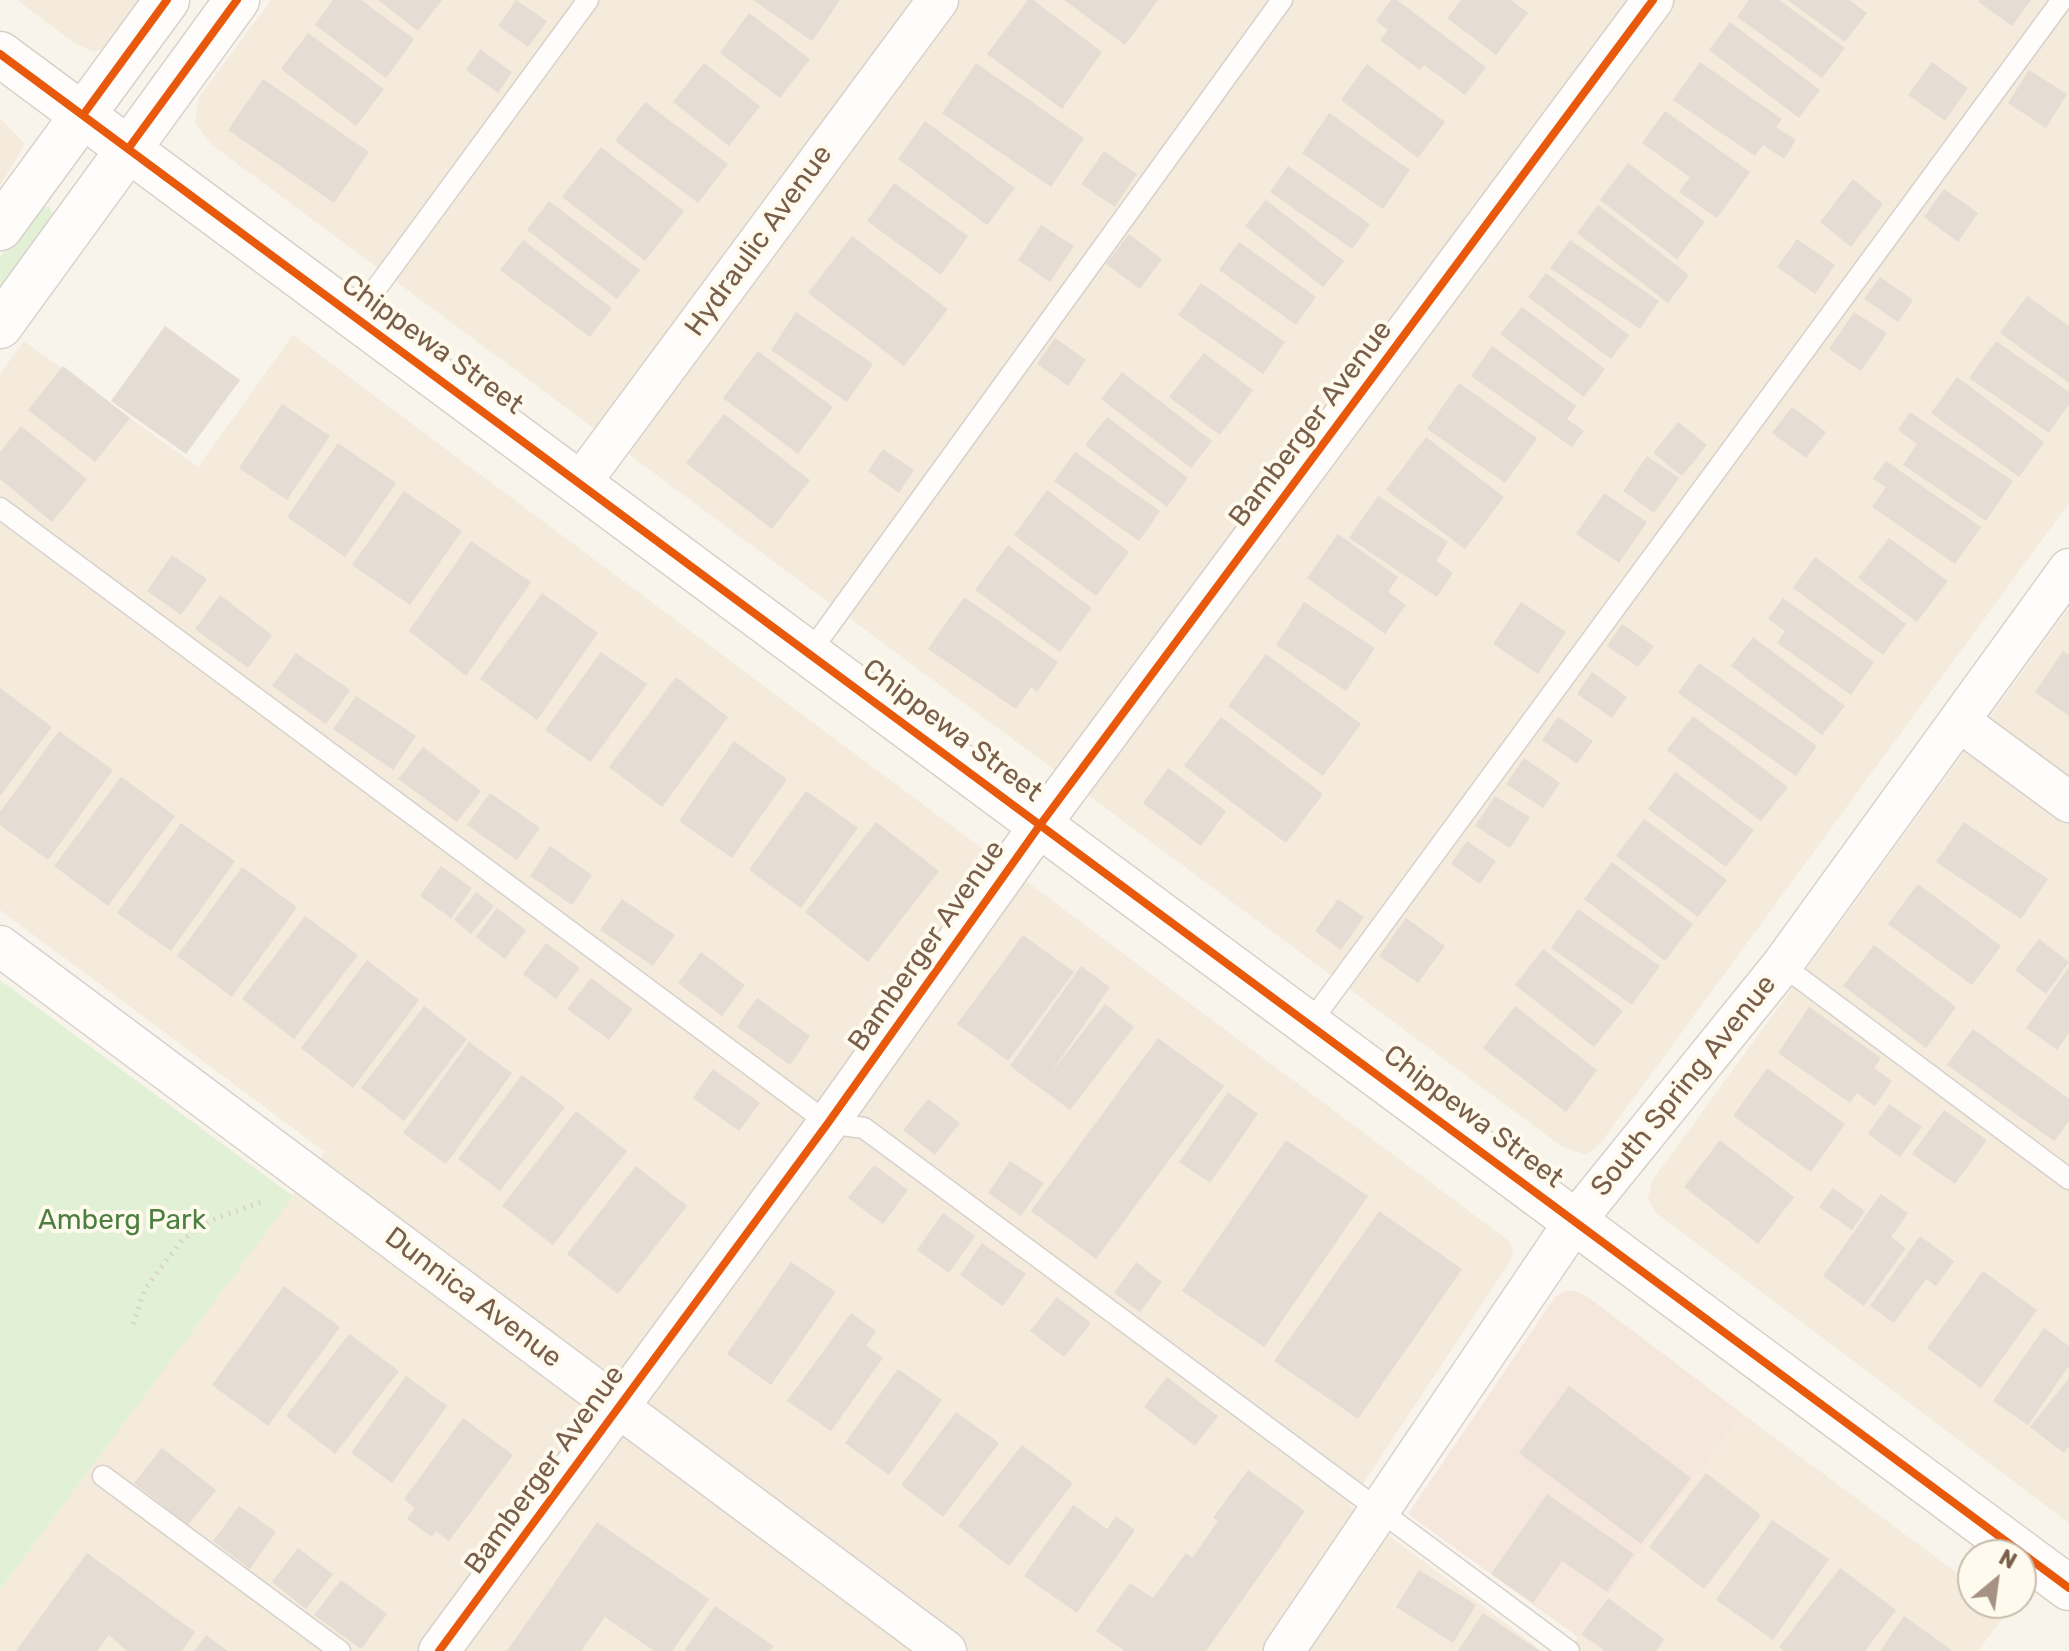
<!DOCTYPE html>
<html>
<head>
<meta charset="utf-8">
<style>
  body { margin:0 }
  #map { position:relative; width:2069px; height:1651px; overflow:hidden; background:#f8f4ec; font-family:Rubik,sans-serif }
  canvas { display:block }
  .north { position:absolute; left:1957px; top:1539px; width:80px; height:80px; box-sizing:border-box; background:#fffaee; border:2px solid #c9bcac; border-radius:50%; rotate:29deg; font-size:22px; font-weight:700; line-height:32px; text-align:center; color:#795e49 }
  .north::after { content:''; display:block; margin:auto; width:28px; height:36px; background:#a59282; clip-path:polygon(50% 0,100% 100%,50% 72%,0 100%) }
</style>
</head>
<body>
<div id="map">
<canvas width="2069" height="1651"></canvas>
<div class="north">N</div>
</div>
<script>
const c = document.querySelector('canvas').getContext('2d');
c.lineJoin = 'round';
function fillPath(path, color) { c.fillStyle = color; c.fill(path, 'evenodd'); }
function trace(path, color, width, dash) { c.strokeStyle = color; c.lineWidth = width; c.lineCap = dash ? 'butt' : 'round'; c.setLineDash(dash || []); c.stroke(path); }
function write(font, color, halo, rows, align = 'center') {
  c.font = font + ' Rubik,sans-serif'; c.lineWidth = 8; c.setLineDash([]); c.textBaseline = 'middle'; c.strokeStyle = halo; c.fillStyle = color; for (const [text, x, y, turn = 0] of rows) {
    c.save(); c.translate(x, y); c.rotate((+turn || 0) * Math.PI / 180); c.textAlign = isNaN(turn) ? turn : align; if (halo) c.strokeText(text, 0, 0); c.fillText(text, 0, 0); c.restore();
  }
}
fillPath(new Path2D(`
  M17 0H143L110 45 94 52 74 43Z
  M271 0H2069V503L1600 1144 1586 1155 1561 1146 212 145 195 123 199 97Z
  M0 118 25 144 0 186Z
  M293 335 1509 1241 1513 1249 1511 1260 1349 1505 1542 1651H0V1590L325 1152 0 910V374L24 341 198 467Z
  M2069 608V1523L1656 1213 1648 1199 1652 1181Z
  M1743 1414 1973 1585V1603H1997L2008 1611 1978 1651H1568Z`), '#f4ebdc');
fillPath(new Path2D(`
  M1565 1291H1576L1588 1297 1743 1414 1578 1637 1408 1514 1555 1297Z`), '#f6e7dc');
fillPath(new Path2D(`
  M42 206 49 207 53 216 0 290V257L33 213Z
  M0 980 293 1196 0 1590Z`), '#e2f0d5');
fillPath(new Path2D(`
  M333 0H361L414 39 386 78 315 25Z
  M378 0H442L418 31Z
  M516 0 547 21 528 47 498 26Z
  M753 0H840L812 41Z
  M1028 0H1033L1102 52 1062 109 987 54Z
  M1064 0H1158L1125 45Z
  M1391 0H1397L1486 67 1465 95 1424 65 1420 70 1380 40 1388 30 1376 21Z
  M1461 0H1511L1528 13 1496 55 1447 18Z
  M1749 0H1779L1845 48 1822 78 1737 17Z
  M1788 0H1849L1867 13 1845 42Z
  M1980 0H2031L2012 26 1978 2Z
  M749 13 810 59 780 98 720 53Z
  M1730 22 1820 90 1799 118 1709 50Z
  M308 33 384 89 356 126 281 69Z
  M480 49 512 72 498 93 466 70Z
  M1700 62 1782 119 1776 127 1796 140 1784 159 1763 145 1755 156 1673 100Z
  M1932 62 1968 88 1945 121 1908 95Z
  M704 63 760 106 729 146 673 102Z
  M976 63 1084 138 1051 187 942 113Z
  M1367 64 1445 122 1418 158 1341 100Z
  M2029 70 2067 94 2046 128 2008 103Z
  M263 79 369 152 334 203 228 130Z
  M645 102 728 164 698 203 615 141Z
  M1665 111 1750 172 1717 218 1679 192 1690 177 1642 143Z
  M1329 113 1410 170 1383 209 1302 153Z
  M925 121 1015 188 987 225 898 159Z
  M601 147 684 211 645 261 562 197Z
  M1104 151 1137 174 1115 207 1081 184Z
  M1628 163 1705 222 1677 259 1600 200Z
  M1288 166 1370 224 1352 249 1270 192Z
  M1853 179 1883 204 1851 247 1820 222Z
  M894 183 968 236 941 275 867 221Z
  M1944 189 1978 213 1958 242 1924 217Z
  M1266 200 1344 261 1323 287 1245 226Z
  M549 201 640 270 617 299 527 230Z
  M1598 205 1689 275 1668 303 1577 233Z
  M1041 225 1074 246 1050 282 1018 260Z
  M1129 234 1162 259 1140 289 1106 264Z
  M852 236 948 309 904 366 808 293Z
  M1797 239 1835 265 1815 294 1777 267Z
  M523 240 612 308 590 337 500 270Z
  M1570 240 1659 301 1640 329 1550 268Z
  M1239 242 1316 297 1296 325 1219 270Z
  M1546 273 1629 335 1611 359 1528 297Z
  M1880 277 1913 300 1898 322 1864 299Z
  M1201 283 1285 342 1263 374 1178 315Z
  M2027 296 2069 326V383L2000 333Z
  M1522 307 1605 369 1584 397 1500 334Z
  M796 312 873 364 847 402 771 350Z
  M1854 312 1887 333 1861 371 1829 349Z
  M165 326 240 380 186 454 111 401Z
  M1055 338 1086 360 1068 386 1037 364Z
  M1996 341 2069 392V404L2049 433 1969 378Z
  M1492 346 1576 406 1567 419 1584 431 1572 447 1471 376Z
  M758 351 833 407 798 454 723 398Z
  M1204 353 1253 390 1220 435 1169 397Z
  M63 366 130 418 95 462 28 410Z
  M1122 372 1212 441 1191 468 1101 399Z
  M1957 377 2044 442 2019 477 1931 413Z
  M1459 383 1537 438 1505 483 1427 429Z
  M282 404 330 436 287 500 239 468Z
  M1792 407 1826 432 1806 458 1772 433Z
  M1910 412 2013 481 1986 521 1903 465 1917 444 1898 430Z
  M724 414 810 480 772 529 686 463Z
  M1107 417 1188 478 1167 507 1085 445Z
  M1678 422 1707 445 1682 476 1653 453Z
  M21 426 87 479 52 522 0 479V452Z
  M1426 437 1504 497 1465 549 1386 490Z
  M338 443 396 483 345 557 287 517Z
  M883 449 914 470 899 493 868 471Z
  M1075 452 1160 511 1139 541 1054 481Z
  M1647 456 1679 478 1654 513 1623 491Z
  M1886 461 1981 527 1955 564 1872 507 1886 487 1873 479Z
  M1047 490 1129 552 1096 596 1014 535Z
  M404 491 462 531 410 605 352 565Z
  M1604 493 1647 522 1619 563 1576 534Z
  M1378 496 1448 542 1436 561 1453 573 1437 597 1349 538Z
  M1338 534 1398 577 1388 592 1406 605 1385 634 1307 578Z
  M1889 538 1948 581 1917 622 1858 578Z
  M471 541 531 582 466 676 409 631Z
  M1008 545 1092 608 1060 652 975 590Z
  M172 555 207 579 181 615 147 591Z
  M1815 557 1906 624 1883 655 1793 588Z
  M542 593 598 633 537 720 480 679Z
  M220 595 272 635 248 668 195 629Z
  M964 597 1058 662 1037 692 1031 687 1016 709 928 649Z
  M1783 598 1874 662 1851 695 1777 643 1785 631 1768 619Z
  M1304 602 1375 648 1346 691 1276 645Z
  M1521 602 1566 632 1538 674 1493 644Z
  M1622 624 1654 646 1638 667 1607 646Z
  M1753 637 1845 706 1822 735 1731 666Z
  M2063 651 2069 655V716L2035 692Z
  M601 652 647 684 591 762 545 730Z
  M296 653 350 690 326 724 272 686Z
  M1266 654 1361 724 1323 776 1228 706Z
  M1699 663 1817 746 1796 776 1678 693Z
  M1592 672 1627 697 1612 718 1577 694Z
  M676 677 728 717 662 807 609 767Z
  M0 688 52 727 0 796Z
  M356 696 416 736 393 770 333 729Z
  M1693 716 1788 787 1761 821 1667 750Z
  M1221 717 1323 794 1286 843 1184 766Z
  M1558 717 1593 741 1577 764 1542 740Z
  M59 731 113 770 48 860 0 825V812Z
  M734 741 787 779 732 858 679 821Z
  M423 747 481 791 457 822 398 779Z
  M1524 758 1560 783 1543 808 1506 784Z
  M1168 768 1226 811 1201 846 1143 803Z
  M1675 772 1754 830 1726 867 1648 809Z
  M121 777 175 816 108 906 54 866Z
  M806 791 858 828 801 908 749 870Z
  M490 793 540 828 517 860 467 825Z
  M1495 796 1530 817 1510 848 1475 826Z
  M1644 819 1727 880 1698 917 1616 856Z
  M876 822 939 871 868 962 805 912Z
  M1964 822 2048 879 2021 919 1936 862Z
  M181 823 235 861 171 951 117 913Z
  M1467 841 1496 861 1480 884 1451 864Z
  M550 846 592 875 572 905 530 876Z
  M1612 862 1693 924 1665 961 1584 899Z
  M441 866 472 888 451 918 420 896Z
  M242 867 297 907 232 997 177 956Z
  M1918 884 2001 946 1972 985 1888 924Z
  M476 892 494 906 471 934 454 920Z
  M622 899 675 935 653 966 600 930Z
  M1338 899 1364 917 1341 950 1315 931Z
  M497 908 526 930 505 959 476 937Z
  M1578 909 1660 966 1632 1005 1551 948Z
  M305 916 358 955 294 1039 242 999Z
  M1406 918 1445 946 1418 983 1379 956Z
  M1023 935 1074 972 1008 1061 957 1024Z
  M2039 939 2069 962 2046 994 2015 970Z
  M546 943 580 968 556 999 523 974Z
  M1874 945 1956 1007 1926 1048 1843 986Z
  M1543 949 1623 1011 1594 1047 1515 985Z
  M701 952 745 985 722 1016 678 983Z
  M367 960 419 1000 353 1088 301 1048Z
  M1081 966 1110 987 1050 1074 1105 1004 1134 1027 1070 1110 1010 1066Z
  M2069 967V1033L2057 1050 2026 1028Z
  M591 978 633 1009 609 1040 567 1009Z
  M757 998 810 1036 790 1065 737 1027Z
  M424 1006 467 1039 404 1121 361 1088Z
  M1515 1006 1597 1070 1566 1112 1483 1048Z
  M1809 1007 1881 1058 1874 1068 1892 1081 1875 1106 1857 1093 1850 1103 1778 1053Z
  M1973 1029 2069 1099V1121L2054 1141 1947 1065Z
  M1158 1038 1224 1086 1096 1259 1031 1211Z
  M469 1042 512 1073 446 1164 403 1133Z
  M1767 1068 1845 1124 1811 1172 1733 1116Z
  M713 1069 760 1103 739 1131 693 1098Z
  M522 1075 565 1107 500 1191 458 1159Z
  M1228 1092 1258 1114 1210 1183 1179 1162Z
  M928 1099 960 1123 935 1155 903 1130Z
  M1889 1104 1922 1127 1900 1157 1868 1134Z
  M1944 1110 1987 1140 1955 1184 1912 1154Z
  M576 1111 627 1151 553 1245 502 1206Z
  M1286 1140 1368 1196 1264 1347 1182 1291Z
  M1720 1140 1794 1197 1758 1244 1684 1187Z
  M1010 1161 1044 1183 1021 1216 988 1193Z
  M874 1165 908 1190 883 1224 848 1198Z
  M636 1166 687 1206 618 1294 567 1254Z
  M1833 1188 1865 1211 1852 1230 1819 1207Z
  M1881 1194 1908 1213 1891 1237 1906 1248 1864 1306 1823 1276Z
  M1379 1211 1462 1269 1358 1419 1274 1361Z
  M943 1213 975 1236 949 1273 917 1250Z
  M1920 1236 1954 1261 1936 1286 1926 1279 1894 1323 1870 1306Z
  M982 1243 1026 1274 1003 1306 960 1275Z
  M791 1262 836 1292 771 1385 727 1354Z
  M1136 1262 1162 1282 1140 1312 1114 1293Z
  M1983 1271 2037 1310 1981 1388 1927 1348Z
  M284 1286 340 1327 268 1426 212 1385Z
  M1057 1297 1091 1323 1064 1357 1030 1331Z
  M851 1313 876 1331 866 1346 883 1358 831 1431 787 1401Z
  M2044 1328 2069 1346V1366L2028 1425 1993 1401Z
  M349 1334 399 1371 335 1454 286 1416Z
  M898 1369 942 1400 889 1475 845 1443Z
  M406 1376 447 1406 392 1483 351 1453Z
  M1167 1377 1218 1416 1195 1446 1144 1407Z
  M2069 1378V1446L2064 1453 2030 1427Z
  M1569 1386 1691 1478 1641 1544 1519 1453Z
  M956 1412 999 1443 943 1517 901 1485Z
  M463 1418 513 1455 449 1541 436 1531 432 1537 407 1519 415 1508 404 1499Z
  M1022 1445 1073 1483 1009 1566 958 1526Z
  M162 1448 216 1490 188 1525 134 1483Z
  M1248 1470 1305 1511 1206 1651H1125L1096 1631 1130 1583 1153 1598 1186 1553 1192 1558 1218 1521 1213 1518Z
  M1706 1473 1761 1515 1704 1589 1649 1547Z
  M1547 1494 1634 1554 1607 1592 1562 1561 1533 1603 1491 1574Z
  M1073 1505 1107 1529 1116 1516 1135 1530 1077 1613 1024 1576Z
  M239 1506 276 1532 250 1569 213 1541Z
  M1772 1520 1829 1559 1773 1640 1716 1600Z
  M597 1522 709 1599 672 1651H654L605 1617 581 1651H507Z
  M298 1548 333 1574 306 1609 272 1582Z
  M87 1553 195 1632 182 1651H127L109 1635 97 1651H16Z
  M1840 1568 1896 1610 1865 1651H1784L1779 1647Z
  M1419 1570 1476 1605 1453 1643 1396 1607Z
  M341 1580 387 1614 361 1649 314 1615Z
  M1608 1598 1664 1639 1656 1651H1605L1581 1634Z
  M715 1606 774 1646 770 1651H684Z
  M1483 1613 1540 1651H1458Z
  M1904 1616 1953 1651H1880Z
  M206 1635 228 1651H194Z`), '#e5ddd3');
const service = new Path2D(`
  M356 316 588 0
  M0 508 828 1123 864 1128 1569 1651
  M810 652 1282 0
  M1782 965 2069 1179
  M1310 1023 2062 0
  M103 1476 340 1651`);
const minor = new Path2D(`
  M581 482 938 0
  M1959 721 2069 802
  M0 946 946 1651
  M439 1651 828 1123 1040 825 1653 0
  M1284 1651 1575 1221 1782 965 2069 569`);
const tertiary = new Path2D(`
  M0 228 167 0
  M0 326 237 0`);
const secondary = new Path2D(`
  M0 54 2069 1588`);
trace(service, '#d7d1ca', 23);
trace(minor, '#d7d1ca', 43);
trace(tertiary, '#d7d1ca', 47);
trace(secondary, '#d6d0c6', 47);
trace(new Path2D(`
  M133 1324 145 1289 182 1240 212 1220 264 1201`), '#dbd4cd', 5, [2, 6]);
trace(service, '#fefdfc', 20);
trace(minor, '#fefdfc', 40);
trace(tertiary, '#fefdfc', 44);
trace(secondary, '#fefdfc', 44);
trace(new Path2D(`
  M0 54 2069 1588
  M83 115 167 0
  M128 149 237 0
  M439 1651 828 1123 1040 825 1653 0`), '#e8590c', 8);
write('28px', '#795e49', '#fffaee', [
  ["Hydraulic Avenue",759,241,-54],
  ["Chippewa Street",432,345,36],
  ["Bamberger Avenue",1311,424,-53],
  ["Chippewa Street",952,731,37],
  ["Bamberger Avenue",927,946,-55],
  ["South Spring Avenue",1684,1086,-51],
  ["Chippewa Street",1473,1117,37],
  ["Dunnica Avenue",473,1298,37],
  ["Bamberger Avenue",545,1470,-54]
]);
write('28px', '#4d8040', '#fffaee', [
  ["Amberg Park",122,1221]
]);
</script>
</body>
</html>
